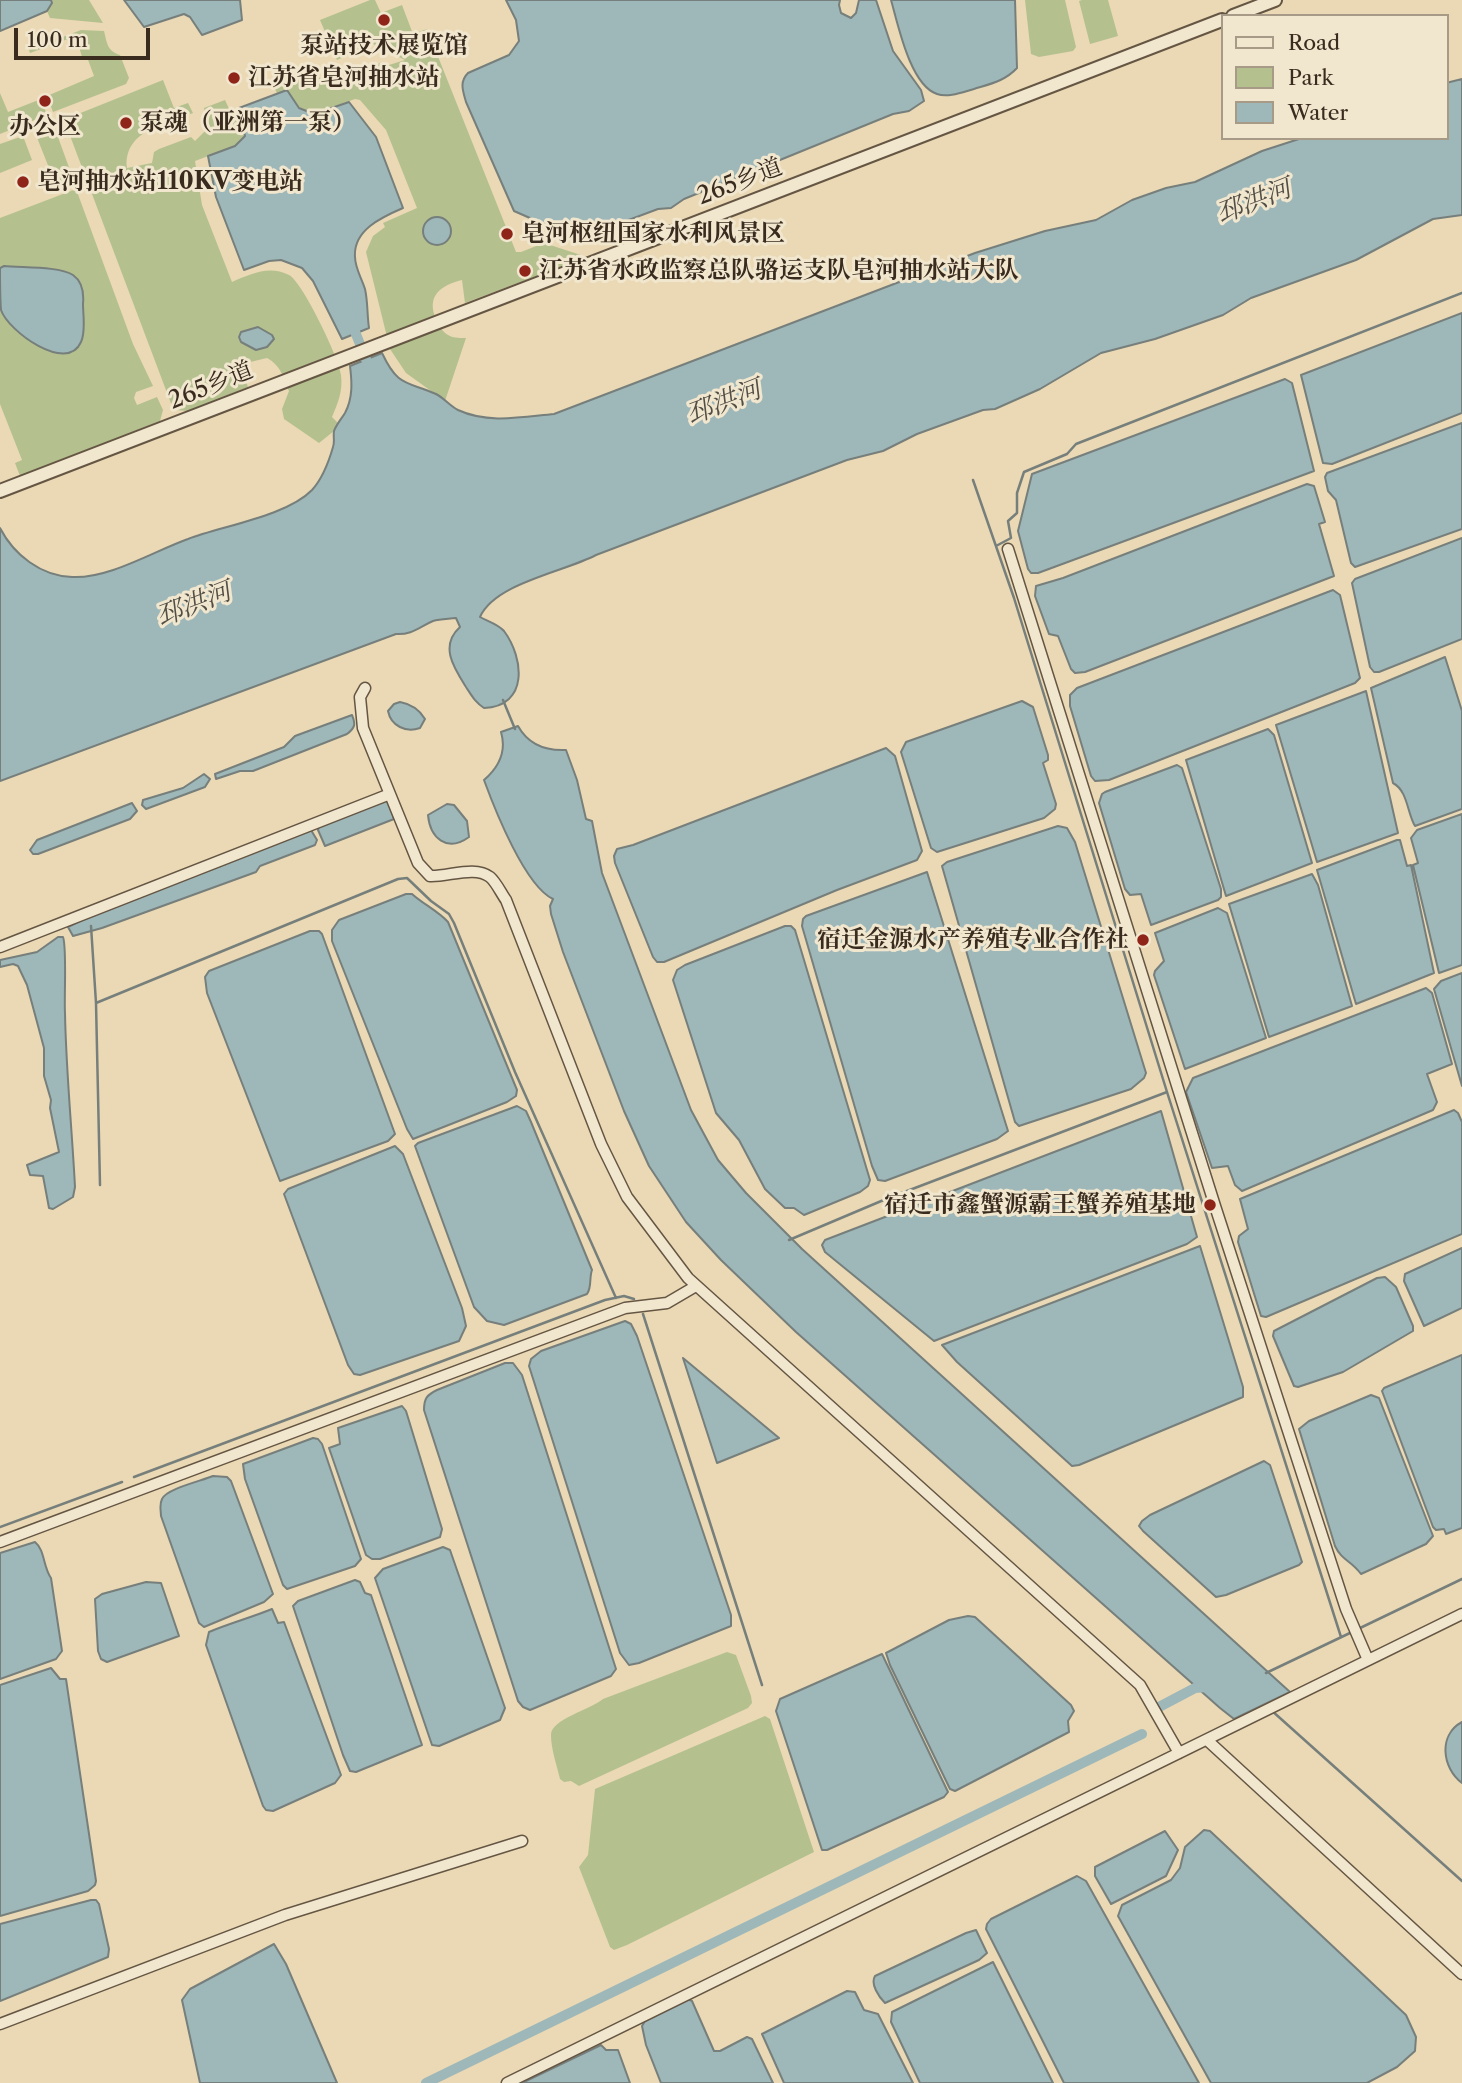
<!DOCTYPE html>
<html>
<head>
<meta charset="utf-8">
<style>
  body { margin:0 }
  #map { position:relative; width:1462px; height:2083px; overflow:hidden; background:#ead9b4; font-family:"Libre Caslon Text",serif }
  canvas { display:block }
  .legend { position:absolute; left:1221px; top:14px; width:228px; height:126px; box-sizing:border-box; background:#f1e6ce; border:2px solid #a79b88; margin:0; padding:9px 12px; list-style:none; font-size:21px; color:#392b1e }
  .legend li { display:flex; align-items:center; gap:14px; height:35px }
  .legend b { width:35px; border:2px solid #a79b88 }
  .scale { position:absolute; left:14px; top:28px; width:136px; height:32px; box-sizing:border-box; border:4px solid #392b1e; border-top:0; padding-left:9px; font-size:21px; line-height:24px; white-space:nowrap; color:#392b1e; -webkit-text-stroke:5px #f1e6ce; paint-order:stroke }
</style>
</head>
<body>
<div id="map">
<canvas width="1462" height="2083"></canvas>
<ul class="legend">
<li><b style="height:9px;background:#f1e6ce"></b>Road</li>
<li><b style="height:19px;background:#b5c08f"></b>Park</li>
<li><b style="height:19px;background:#9eb7b9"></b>Water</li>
</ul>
<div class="scale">100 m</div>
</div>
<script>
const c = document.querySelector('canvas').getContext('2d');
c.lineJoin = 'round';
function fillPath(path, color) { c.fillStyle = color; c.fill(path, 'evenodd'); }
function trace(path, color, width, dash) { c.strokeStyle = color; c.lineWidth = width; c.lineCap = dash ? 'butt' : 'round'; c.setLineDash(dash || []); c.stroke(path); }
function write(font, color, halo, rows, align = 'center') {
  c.font = font + ' "Libre Caslon Text","Noto Serif SC",serif'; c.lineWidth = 6; c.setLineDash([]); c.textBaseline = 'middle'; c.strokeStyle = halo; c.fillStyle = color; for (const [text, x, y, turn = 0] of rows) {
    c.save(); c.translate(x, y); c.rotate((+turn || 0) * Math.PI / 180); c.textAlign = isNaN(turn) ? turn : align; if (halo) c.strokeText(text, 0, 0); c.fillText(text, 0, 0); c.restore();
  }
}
fillPath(new Path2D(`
  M51 0H89L103 23 50 18 47 11Z
  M370 0H375L381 13 402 5 413 34 427 29 516 252H521L544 243 587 257 465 303 462 280C441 285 426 296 436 319 439 326 442 332 450 336 454 338 461 338 466 338L445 401 406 373 390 349 366 252 373 236 385 227 383 223 417 208 386 130 360 100 355 99 314 114 299 107 287 90 277 93 273 85 314 69C322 96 365 69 382 62L389 65 405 60 373 44 337 60 320 20Z
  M1025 0H1065L1076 47 1073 51 1039 57 1031 54Z
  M1082 0H1108L1118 36 1090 44 1079 1Z
  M81 30 104 31C107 43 107 51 120 55L129 78 126 84 53 112 47 96 94 76 87 57H82L76 36 30 53 29 50Z
  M163 80 174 108 188 103 193 113C166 123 123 131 127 168L152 163 154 152 159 149 191 137 195 141 208 128 204 108 225 100 230 111 239 108 246 135 235 146 195 161 202 205 232 282C251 274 269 265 289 275 302 281 340 360 341 375 343 391 338 403 332 417L339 424 334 431 319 443 284 419 282 409 289 391C283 376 281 366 267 358L246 363 244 376 248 387 188 411 176 410 172 406 69 133 68 123 78 114Z
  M0 93 8 112 41 99 47 115 0 134Z
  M41 127 55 129 74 181 57 188 34 130Z
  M23 136 32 160 0 173V144Z
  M76 189 133 344 153 386 136 392 134 398 137 405 157 397 163 410 160 421 20 476 15 463 22 460 0 404V218Z
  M727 1652 736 1655 751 1696 752 1703 748 1708 579 1786 571 1781 564 1782 560 1779C557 1766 551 1749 551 1735 551 1719 590 1710 603 1699Z
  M765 1716 770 1719 814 1852 627 1945 614 1950 610 1947 579 1867 588 1855 595 1789Z`), '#b5c08f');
const water = new Path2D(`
  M0 0H51L52 3 47 11 0 31Z
  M124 0H240L242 20 202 35 190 17 184 14 144 27Z
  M506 0H840L839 5 841 13 851 18 856 13 859 0H876L893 51 921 90 924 101 909 111 893 114 684 199 671 208 658 209 583 237 555 229 514 211 466 102C463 91 459 82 468 73L509 55 519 41 516 20Z
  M891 0H1015L1017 68C1005 81 990 84 974 89 963 92 948 98 937 94 910 85 898 24 891 0Z
  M1462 79V215L1433 219 1356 260 1251 298 1223 315 1155 339 1101 353 1040 389 995 409 983 410 917 434 883 451 847 460 596 555C564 572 495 583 480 617 487 621 498 624 504 631 524 658 529 706 484 708 475 702 472 696 466 687 454 668 439 646 460 627L456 618C448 619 440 619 433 621 419 627 412 635 396 634L0 781V528C14 555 41 576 72 577 109 579 154 551 188 539 222 526 287 516 312 490 322 479 329 461 333 447 335 442 333 436 334 431 336 425 342 418 345 413 353 398 352 382 350 366L382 353C398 387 406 381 436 394 444 398 450 406 458 410 488 424 522 417 554 414L975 253 1045 231 1096 220 1132 200 1166 188 1195 182 1262 151 1302 138H1446V83Z
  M287 90 299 108 314 114 349 102 376 137 403 208C382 217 353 230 355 257 355 268 362 279 365 289 368 302 367 315 369 328L342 339 313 281 302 268 281 260 269 261 244 270 216 197 208 156 235 146 245 136 239 108Z
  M423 231a14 14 0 1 1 28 0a14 14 0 1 1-28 0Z
  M4 266C22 268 59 266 73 275 83 282 84 293 83 304 83 315 86 332 81 342 67 374 8 331 1 310 0 298 0 281 0 268Z
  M1462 313V413L1332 464 1323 463 1301 375Z
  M258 327 272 335 274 339 267 347 256 350 241 342 239 337 241 332Z
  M1285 379 1292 383 1314 471 1038 573H1031L1028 569 1018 531 1032 474Z
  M1462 423V529L1355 567 1351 563 1336 500 1328 491 1325 477 1327 473Z
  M1307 484 1314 486 1325 522 1319 524 1334 576 1085 672 1075 673 1071 669 1058 636 1049 634 1035 596 1036 586 1063 578Z
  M1462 538V639L1379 672H1374L1370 667 1352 583 1355 579Z
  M1333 590 1340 595 1360 678 1355 683 1109 780 1095 781 1091 776 1070 706V695L1077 688Z
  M1445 657 1462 711V809L1415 826C1407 813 1408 791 1393 783L1371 688Z
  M1366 691 1398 833 1317 862 1276 725Z
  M1022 701 1033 707 1048 755V760L1043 763 1056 804 1055 809 1044 818 937 852 931 848 901 752 906 742Z
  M400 702C411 704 419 709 425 719L420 728C406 733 391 726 388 711L394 704Z
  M352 715C356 724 355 728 347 734L253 771H240L216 779 215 774 284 747 295 736Z
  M518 726C528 744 545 751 566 750L577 780 586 819 592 821 602 873 691 1110 718 1160 746 1193 802 1249 1290 1692 1234 1719 1220 1708 796 1332 721 1260 686 1222 649 1166 624 1111 563 952 551 914 550 906 553 899C525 886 495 810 484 780 499 767 507 752 501 732Z
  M1268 729 1274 735 1312 863 1226 896 1186 760Z
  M886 748 895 756 922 851 917 860 837 890 664 962H657L653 957 615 863 614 856 617 849 633 845Z
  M1177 765 1182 768 1221 889V897L1218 900 1151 925 1141 894 1130 895 1125 889 1099 803 1102 794 1105 792Z
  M204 774 210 779 205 787 146 809 142 805 143 800 183 788Z
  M385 801H389L394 819 325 846 318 830 319 826Z
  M132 803 137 811 130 819 38 854H33L30 850 37 840Z
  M447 804 454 805 467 821 469 837C447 853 430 838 428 815Z
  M1462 814V965L1439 973 1413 865 1418 863 1411 838 1417 830Z
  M1058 826 1067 828 1075 842 1146 1073 1144 1078 1131 1089 1019 1126 1015 1122 942 866 947 862Z
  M311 830 317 840 315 845 260 866 256 872 102 928 73 936 68 927 82 920Z
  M1397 840H1400L1407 866 1411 865 1434 973 1356 1004 1317 870Z
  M927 872 1008 1131 997 1139 885 1181 878 1180 872 1166 802 926 803 919 806 916Z
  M1312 874 1318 885 1352 1006 1269 1037 1229 904Z
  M406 894H412C423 904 438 911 448 922L517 1090 516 1096 507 1102 413 1139 407 1129 332 941V930L339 920Z
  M1218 908 1227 913 1266 1038 1185 1069 1154 975 1155 971 1164 961 1155 933Z
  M785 926H791L795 930 870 1180 868 1186 860 1192 804 1215 794 1208H785L765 1189 739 1140 716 1113 673 980 677 970 685 965Z
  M310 931H319L322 934 395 1134 388 1141 280 1181 207 993 205 977 209 971Z
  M58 937H63C67 947 64 998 65 1013 66 1071 72 1129 75 1187L73 1197 53 1209 49 1208 43 1176 30 1175 27 1165 59 1152 50 1108 51 1100 44 1076V1048L27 985 18 966 13 964 0 967V960L37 952Z
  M1462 973V1086L1434 989 1441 981Z
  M1426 988 1432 993 1452 1064 1427 1074 1437 1102 1433 1110 1242 1191 1235 1185 1228 1166 1212 1168 1186 1092 1193 1078Z
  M517 1106 526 1111 531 1122 592 1270C589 1278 592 1287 587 1294L504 1325 487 1321 474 1307 415 1146 418 1143Z
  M1454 1110 1458 1113 1462 1122V1234L1266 1317 1261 1316 1238 1242 1239 1236 1248 1229 1240 1199Z
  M1161 1111 1197 1237 1187 1244 934 1341 825 1252 822 1245 825 1240Z
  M395 1146 403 1154 462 1308 466 1326 459 1341 360 1375 354 1374 348 1365 284 1194 288 1189Z
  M1200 1246 1243 1387V1397L1079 1465 1072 1466 957 1362 942 1345Z
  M1462 1248V1308L1424 1326 1404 1281 1405 1274Z
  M1385 1277 1396 1287 1413 1326V1331L1343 1372 1298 1387 1294 1386 1273 1336 1274 1331 1377 1278Z
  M625 1321 631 1324 637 1336 731 1615V1626L639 1663 629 1665 620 1653 529 1366 531 1359 541 1351Z
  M1462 1355V1528L1446 1534 1444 1529 1436 1530 1433 1527 1382 1391 1384 1388Z
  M683 1358 779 1438 717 1463Z
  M505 1363H513L522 1375 616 1669 611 1676 530 1710 523 1707 518 1701 424 1410C424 1398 427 1395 437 1390Z
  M1371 1395 1379 1398 1433 1536 1426 1544 1361 1574C1351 1560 1342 1561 1335 1546L1299 1429 1309 1421Z
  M402 1406 406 1411 442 1529 440 1537 380 1559H372L366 1555 329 1448 340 1444 338 1428Z
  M313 1438 318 1439 322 1444 361 1559 355 1566 287 1589 283 1585 245 1479 243 1464Z
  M1264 1461 1270 1465 1302 1562 1299 1565 1226 1595 1216 1597 1143 1531 1139 1526 1142 1521 1150 1515Z
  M213 1476 227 1477 231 1481 273 1594 264 1602 204 1627 199 1623 161 1516C161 1511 159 1505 162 1499 166 1489 201 1481 213 1476Z
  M35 1542C45 1550 43 1567 51 1578L62 1651 56 1659 0 1679V1553Z
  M443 1547 450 1550 505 1708 500 1720 439 1746 432 1745 375 1578 383 1569Z
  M355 1580 360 1582 365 1593 371 1595 422 1745 356 1772 350 1771 343 1755 293 1606 298 1601Z
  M146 1582 161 1583 179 1636 107 1662 101 1659 98 1651 95 1599 102 1594Z
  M272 1609 278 1623 284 1622 341 1775 335 1783 273 1811 266 1810 263 1806 206 1645 209 1632C230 1623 250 1618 272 1609Z
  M968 1616 975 1617 1071 1705 1074 1711 1068 1721 1069 1732 955 1791 950 1789 890 1665 886 1653 949 1620Z
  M882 1654 948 1792 944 1797 827 1850H822L776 1711 780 1699Z
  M51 1668 60 1679H66L96 1881 95 1885 88 1891 0 1916V1685Z
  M1462 1722V1783C1442 1768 1438 1735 1462 1722Z
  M1204 1830 1210 1831 1406 2015 1416 2037 1415 2051 1397 2067 1367 2083H1211L1118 1916 1122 1905 1171 1880 1180 1868 1185 1847Z
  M1165 1831 1178 1850 1166 1876 1111 1904 1095 1876V1867Z
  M1077 1876 1086 1881 1199 2083H1064L986 1929 987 1924 991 1919Z
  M91 1900H96L99 1904 109 1949 108 1957 0 2001V1924Z
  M976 1930 987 1953 979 1960 885 2003C879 1997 870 1984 875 1976L966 1933Z
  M274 1944 286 1964 337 2083H200L182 2000 190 1989Z
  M993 1962 1053 2083H920L891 2022 892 2012Z
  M847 1991 855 1992 864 2010 878 2014 913 2083H784L762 2034Z
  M688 1999 692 2001 714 2051H720L747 2037 752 2039 773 2083H661L646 2045 642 2026 645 2021Z
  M601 2045 606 2050H618L630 2083H522Z`);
fillPath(water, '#9eb7b9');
trace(water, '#767f7b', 2);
trace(new Path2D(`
  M973 480 1014 598 1167 1092 1341 1637
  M996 546 1011 538 1008 521 1017 513V493L1024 472 1067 454 1076 444 1462 293
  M503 700 515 729
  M91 926 96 1003 100 1185
  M96 1003 398 879 407 878 431 901 449 914 454 923 515 1072 616 1298
  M789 1240 886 1199 1167 1092
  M643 1314 762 1685
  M134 1477 605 1300 624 1296 634 1299
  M0 1527 122 1482
  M1358 1629 1462 1579
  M1266 1673 1352 1632
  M1271 1710 1462 1881`), '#767f7b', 2.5);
trace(new Path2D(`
  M352 324 371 372
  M1159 1707 1195 1688 1207 1687
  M426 2083 1142 1734`), '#9eb7b9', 10);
const minor = new Path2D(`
  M1008 549 1215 1206 1346 1609 1368 1660
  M365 688 360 697 363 728 418 863 430 876C448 877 475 865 490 877 496 882 501 893 506 900L601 1144 627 1197 688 1278 1140 1685 1179 1753
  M0 947 390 794
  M0 1542 625 1308 667 1303 696 1286
  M1207 1740 1462 1974
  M0 2024 285 1915 522 1841
  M507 2083 1462 1614`);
const tertiary = new Path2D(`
  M1233 16 1275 0
  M0 491 1222 20`);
trace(minor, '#655644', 13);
trace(tertiary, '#655644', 16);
trace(minor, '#f1e6ce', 10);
trace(tertiary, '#f1e6ce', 12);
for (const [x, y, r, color] of [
  [384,20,7,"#8f2418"],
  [234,78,7,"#8f2418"],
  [45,101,7,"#8f2418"],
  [126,123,7,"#8f2418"],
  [23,182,7,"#8f2418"],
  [507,234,7,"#8f2418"],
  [525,271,7,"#8f2418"],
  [1143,940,7,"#8f2418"],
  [1210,1205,7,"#8f2418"]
]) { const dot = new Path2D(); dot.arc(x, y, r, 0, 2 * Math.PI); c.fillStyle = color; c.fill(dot); trace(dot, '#f1e6ce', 2.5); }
write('bold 24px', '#392b1e', '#f1e6ce', [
  ["泵站技术展览馆",384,46,"center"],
  ["江苏省皂河抽水站",248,78],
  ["泵魂（亚洲第一泵）",140,123],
  ["办公区",45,127,"center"],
  ["皂河抽水站110KV变电站",37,182],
  ["皂河枢纽国家水利风景区",521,234],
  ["江苏省水政监察总队骆运支队皂河抽水站大队",539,271],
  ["宿迁金源水产养殖专业合作社",1129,940,"right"],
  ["宿迁市鑫蟹源霸王蟹养殖基地",1196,1205,"right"]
], 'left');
write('24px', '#392b1e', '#f1e6ce', [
  ["265乡道",740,182,-21],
  ["265乡道",211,386,-22]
]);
write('italic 26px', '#524e45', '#f1e6ce', [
  ["邳洪河",1254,202,-21],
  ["邳洪河",724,403,-21],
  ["邳洪河",194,605,-21]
]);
</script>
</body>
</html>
